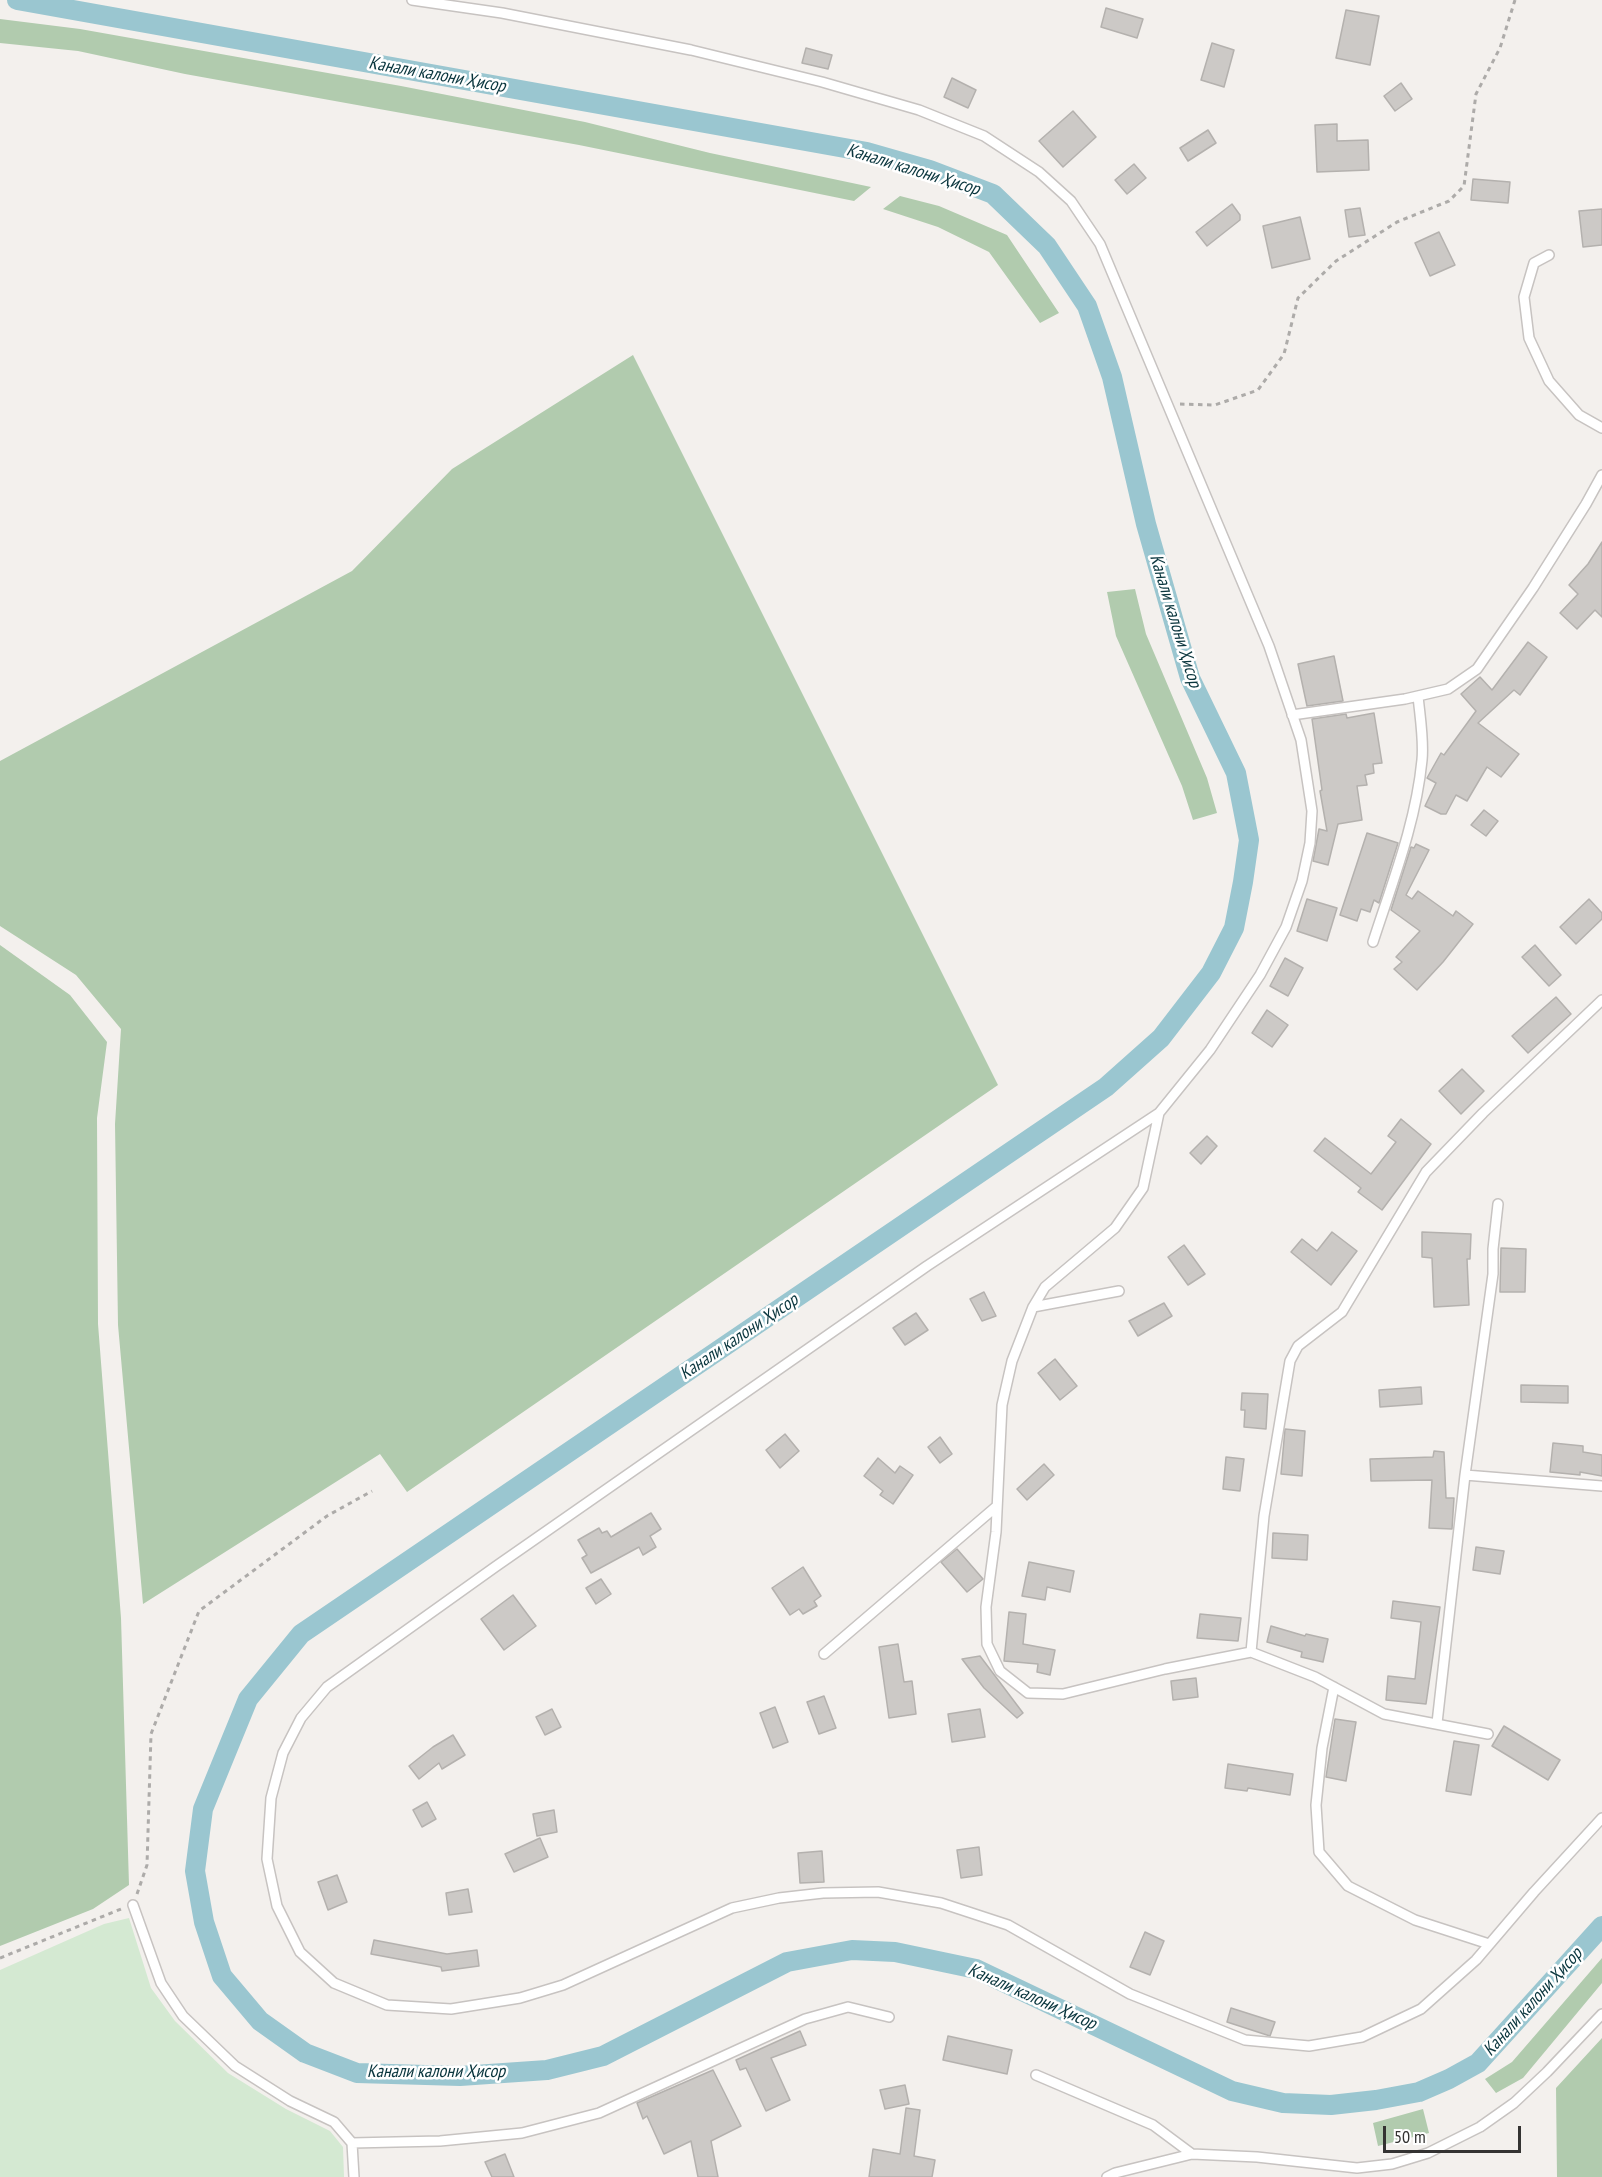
<!DOCTYPE html>
<html>
<head>
<meta charset="utf-8">
<style>
  body { margin:0 }
  #map { position:relative; width:1602px; height:2177px; overflow:hidden; background:#f3f0ed; font-family:"PT Sans Narrow",sans-serif }
  canvas { display:block }
  .scale { position:absolute; left:1383px; top:2126px; width:138px; height:27px; box-sizing:border-box; border:3px solid #343332; border-top:0; padding-left:8px; font-size:18px; line-height:21px; white-space:nowrap; color:#343332; -webkit-text-stroke:4px #fff; paint-order:stroke }
</style>
</head>
<body>
<div id="map">
<canvas width="1602" height="2177"></canvas>
<div class="scale">50 m</div>
</div>
<script>
const c = document.querySelector('canvas').getContext('2d');
c.lineJoin = 'round';
function fillPath(path, color) { c.fillStyle = color; c.fill(path, 'evenodd'); }
function trace(path, color, width, dash) { c.strokeStyle = color; c.lineWidth = width; c.lineCap = dash ? 'butt' : 'round'; c.setLineDash(dash || []); c.stroke(path); }
function write(font, color, halo, rows, align = 'center') {
  c.font = font + ' "PT Sans Narrow",sans-serif'; c.lineWidth = 5; c.setLineDash([]); c.textBaseline = 'middle'; c.strokeStyle = halo; c.fillStyle = color; for (const [text, x, y, turn = 0] of rows) {
    c.save(); c.translate(x, y); c.rotate((+turn || 0) * Math.PI / 180); c.textAlign = isNaN(turn) ? turn : align; if (halo) c.strokeText(text, 0, 0); c.fillText(text, 0, 0); c.restore();
  }
}
fillPath(new Path2D(`
  M129 1918 151 1988 175 2021 228 2073 286 2109 330 2131 343 2147 344 2177H0V1970L104 1924Z`), '#d4e9d2');
fillPath(new Path2D(`
  M0 19 80 29 401 86 585 122 710 153 871 187 854 201 579 145 185 74 78 51 0 43Z
  M900 196 939 206 1007 235 1059 313 1040 323 989 252 938 227 883 209Z
  M633 355 998 1085 407 1492 380 1454 143 1604 118 1325 115 1124 121 1029 76 975 0 926V761L352 571 452 469Z
  M1135 589 1146 634 1207 778 1217 813 1193 820 1182 786 1116 636 1107 592Z
  M0 945 70 995 107 1042 97 1118 98 1324 121 1618 129 1885 93 1909 0 1946Z
  M1602 1958V1983L1523 2078 1496 2093 1485 2079 1512 2062Z
  M1602 2038V2177H1557L1556 2088Z
  M1423 2109 1429 2133 1378 2146 1373 2123Z`), '#b1cbae');
trace(new Path2D(`
  M17 0 867 152 930 170 993 194 1047 246 1087 306 1112 377 1146 524 1190 678 1236 773 1249 840 1243 882 1234 928 1211 973 1161 1038 1106 1087 301 1634 248 1699 203 1809 195 1871 204 1922 222 1976 260 2021 305 2053 357 2073 460 2076 547 2070 603 2056 787 1962 852 1950 895 1952 976 1969 1232 2091 1283 2103 1331 2105 1376 2100 1419 2092 1449 2079 1478 2063 1602 1926`), '#9ac6d0', 20);
const building = new Path2D(`
  M1106 8 1143 19 1137 38 1101 27Z
  M1346 10 1379 16 1370 65 1336 58Z
  M1212 43 1234 50 1224 87 1201 80Z
  M806 48 832 55 828 69 802 63Z
  M952 78 976 90 968 108 944 97Z
  M1401 83 1412 99 1395 111 1384 96Z
  M1073 111 1096 137 1063 167 1039 141Z
  M1337 124V141L1368 140 1369 170 1317 172 1315 125Z
  M1208 130 1216 143 1188 161 1180 148Z
  M1134 164 1146 178 1127 194 1115 180Z
  M1473 179 1510 182 1508 203 1471 200Z
  M1232 204 1240 215V220L1207 246 1196 232Z
  M1360 208 1365 235 1349 237 1345 210Z
  M1602 209V245L1583 247 1579 211Z
  M1300 217 1310 259 1272 268 1263 226Z
  M1439 232 1455 265 1430 276 1415 243Z
  M1602 542V617L1595 610 1577 629 1560 613 1578 594 1569 585 1588 564Z
  M1528 642 1547 657 1520 695 1514 690 1478 723 1519 754 1501 777 1487 767 1467 801 1456 795 1446 814H1441L1425 806 1436 783 1427 778 1441 753 1444 755 1476 711 1461 694 1480 677 1492 690Z
  M1334 656 1343 701 1307 706 1298 664Z
  M1374 713 1382 763 1373 764 1374 773 1365 775 1367 785 1357 786 1362 820 1338 824 1328 865 1313 861 1319 829 1327 831 1320 791 1322 790 1312 719 1346 714 1347 718Z
  M1484 810 1498 821 1486 836 1471 825Z
  M1367 833 1398 843 1379 903 1374 900 1370 912 1361 909 1357 921 1340 915Z
  M1416 844 1429 850 1406 895 1412 899 1418 891 1453 916 1456 911 1473 924 1443 962 1417 990 1394 969 1402 962 1396 957 1420 931 1391 910 1411 847 1414 848Z
  M1307 899 1337 908 1327 941 1297 931Z
  M1589 899 1602 913V919L1576 944 1560 927Z
  M1535 945 1561 975 1549 986 1522 957Z
  M1285 958 1303 968 1288 996 1270 986Z
  M1556 997 1571 1014 1528 1053 1512 1036Z
  M1267 1010 1288 1025 1272 1047 1252 1033Z
  M1462 1069 1484 1091 1461 1114 1439 1091Z
  M1401 1119 1431 1144 1382 1210 1358 1192 1361 1188 1314 1151 1325 1138 1371 1174 1396 1142 1388 1136Z
  M1207 1136 1217 1146 1201 1164 1190 1153Z
  M1332 1232 1357 1251 1331 1285 1291 1252 1302 1239 1317 1251Z
  M1422 1232 1471 1234 1470 1259H1467L1469 1305 1434 1307 1432 1258 1422 1257Z
  M1184 1245 1205 1274 1188 1285 1168 1257Z
  M1501 1248 1526 1249 1525 1292H1500Z
  M984 1292 996 1316 982 1321 970 1299Z
  M1164 1303 1172 1316 1138 1336 1129 1321Z
  M916 1313 928 1330 905 1345 893 1328Z
  M1055 1359 1077 1386 1060 1400 1038 1373Z
  M1521 1385 1568 1386V1403L1521 1402Z
  M1421 1387 1422 1404 1380 1407 1379 1390Z
  M1242 1393 1268 1394 1266 1429 1244 1427 1245 1410H1241Z
  M1285 1429 1305 1431 1302 1476 1281 1474Z
  M785 1434 799 1451 780 1468 766 1450Z
  M940 1437 952 1454 940 1463 928 1447Z
  M1553 1443 1583 1446V1452L1602 1455V1476L1580 1472V1475L1550 1472Z
  M1434 1451 1444 1452 1446 1498H1454L1452 1529 1429 1528 1432 1480 1371 1481 1370 1459 1433 1457Z
  M1226 1457 1244 1459 1240 1491 1223 1489Z
  M878 1458 895 1473 900 1466 913 1475 893 1504 880 1495 883 1491 864 1476Z
  M1044 1464 1054 1475 1027 1500 1017 1489Z
  M651 1513 661 1529 650 1536 656 1547 643 1555 639 1547 591 1573 582 1558 587 1555 578 1540 599 1528 602 1533 607 1531 611 1537Z
  M1273 1533 1308 1535 1307 1560 1272 1558Z
  M1476 1547 1504 1551 1500 1574 1473 1570Z
  M957 1549 983 1579 967 1592 941 1562Z
  M1029 1562 1074 1571 1070 1592 1047 1587 1045 1600 1022 1596Z
  M803 1567 821 1596 814 1601 817 1606 803 1614 799 1609 790 1615 772 1588Z
  M601 1579 611 1594 596 1604 586 1588Z
  M513 1595 536 1626 504 1650 481 1619Z
  M1393 1601 1440 1607 1426 1704 1386 1700 1388 1676 1415 1679 1421 1622 1391 1618Z
  M1009 1612 1026 1614 1023 1644 1055 1650 1050 1675 1037 1672 1038 1664 1004 1661Z
  M1200 1614 1241 1618 1238 1641 1197 1638Z
  M1271 1626 1305 1636 1306 1634 1328 1639 1323 1662 1301 1657 1302 1652 1267 1642Z
  M898 1644 904 1682 912 1681 916 1714 889 1718 879 1647Z
  M980 1656 1023 1713 1017 1718 984 1688 962 1659Z
  M1196 1678 1198 1697 1173 1700 1171 1681Z
  M824 1696 836 1728 819 1734 807 1702Z
  M775 1707 788 1742 773 1748 760 1713Z
  M552 1709 561 1727 545 1735 536 1717Z
  M980 1709 985 1737 952 1742 948 1714Z
  M1335 1719 1356 1722 1346 1781 1326 1777Z
  M1504 1726 1560 1760 1548 1780 1492 1746Z
  M453 1735 465 1755 442 1769 439 1763 419 1779 409 1766 433 1747Z
  M1454 1741 1479 1745 1471 1795 1446 1791Z
  M1228 1764 1293 1774 1290 1795 1248 1788 1247 1791 1225 1788Z
  M427 1802 436 1819 422 1827 413 1810Z
  M554 1810 557 1832 537 1836 533 1814Z
  M540 1838 548 1857 514 1872 505 1854Z
  M979 1847 982 1875 961 1878 957 1850Z
  M822 1851 824 1882 800 1883 798 1853Z
  M337 1875 347 1902 328 1910 318 1882Z
  M468 1889 472 1912 449 1915 446 1893Z
  M1145 1932 1164 1941 1150 1975 1130 1967Z
  M374 1940 447 1954 477 1950 479 1966 442 1971 441 1967 371 1954Z
  M1231 2008 1275 2022 1270 2036 1227 2022Z
  M800 2031 806 2045 771 2058 790 2100 766 2111 746 2068 740 2070 736 2060Z
  M948 2036 1012 2050 1007 2074 943 2060Z
  M713 2070 741 2126 711 2141 718 2177H698L691 2141 664 2154 647 2116 643 2119 637 2103Z
  M905 2085 909 2104 885 2109 880 2090Z
  M906 2108 920 2110 914 2156 935 2160 932 2177H869L873 2149 900 2154Z
  M505 2154 514 2177H492L485 2162Z`);
fillPath(building, '#ccc9c6');
trace(building, '#b4b1ae', 1.5);
const lane = new Path2D(`
  M412 0 502 13 691 50 822 82 919 110 984 136 1039 172 1071 201 1100 244 1269 646 1301 740 1312 811 1310 843 1302 881 1286 927 1260 975 1210 1050 1159 1113 927 1266 495 1567 327 1687 301 1718 283 1753 271 1798 267 1859 277 1906 300 1952 334 1983 387 2005 451 2009 520 1998 563 1985 732 1908 779 1898 823 1893 878 1892 941 1903 1008 1925 1130 1994 1245 2040 1309 2046 1362 2037 1421 2009 1476 1960 1534 1892 1602 1818
  M1549 255 1534 263 1524 297 1529 338 1549 381 1579 415 1602 428
  M1292 715 1405 699 1448 689 1477 669 1533 588 1586 504 1602 475
  M1373 942C1392 883 1416 823 1422 760 1424 740 1420 717 1418 696
  M1159 1113 1143 1188 1115 1228 1045 1287 1033 1307 1012 1361 1002 1405 996 1532 986 1607 987 1644 1000 1671 1028 1693 1063 1694 1165 1669 1251 1652
  M1033 1307 1119 1291
  M1465 1475 1602 1486
  M824 1654 997 1506
  M1334 1687 1322 1748 1316 1805 1319 1852 1348 1886 1415 1920 1489 1944
  M1437 1723 1465 1475 1493 1274V1249L1498 1204
  M1488 1734 1384 1714 1315 1677 1251 1652 1264 1516 1290 1361 1298 1346 1342 1312 1426 1172 1483 1113 1602 1000
  M133 1905 161 1983 183 2016 235 2066 290 2101 334 2122 352 2143 354 2177
  M1036 2075 1153 2125 1192 2154
  M352 2143 440 2141 522 2133 599 2113 805 2019 848 2007 889 2017
  M1107 2177 1115 2173 1192 2154 1257 2157 1357 2168 1392 2164 1428 2153 1480 2127 1514 2103 1547 2072 1602 2014`);
trace(lane, '#c7c3c1', 12);
trace(new Path2D(`
  M1180 404 1215 405 1258 390 1284 354 1298 298 1336 261 1397 222 1449 201 1464 186 1476 94 1500 48 1515 0
  M137 1894 147 1865 151 1734 199 1611 327 1516 372 1491
  M0 1958 121 1909`), '#adaba9', 3, [4.5, 4.5]);
trace(lane, '#fff', 9);
write('italic 18px', '#09353d', '#fff', [
  ["Канали калони Ҳисор",437,75,10],
  ["Канали калони Ҳисор",913,170,17],
  ["Канали калони Ҳисор",1175,621,73],
  ["Канали калони Ҳисор",739,1337,-34],
  ["Канали калони Ҳисор",1032,1997,24],
  ["Канали калони Ҳисор",1533,2002,-48],
  ["Канали калони Ҳисор",436,2072]
]);
</script>
</body>
</html>
